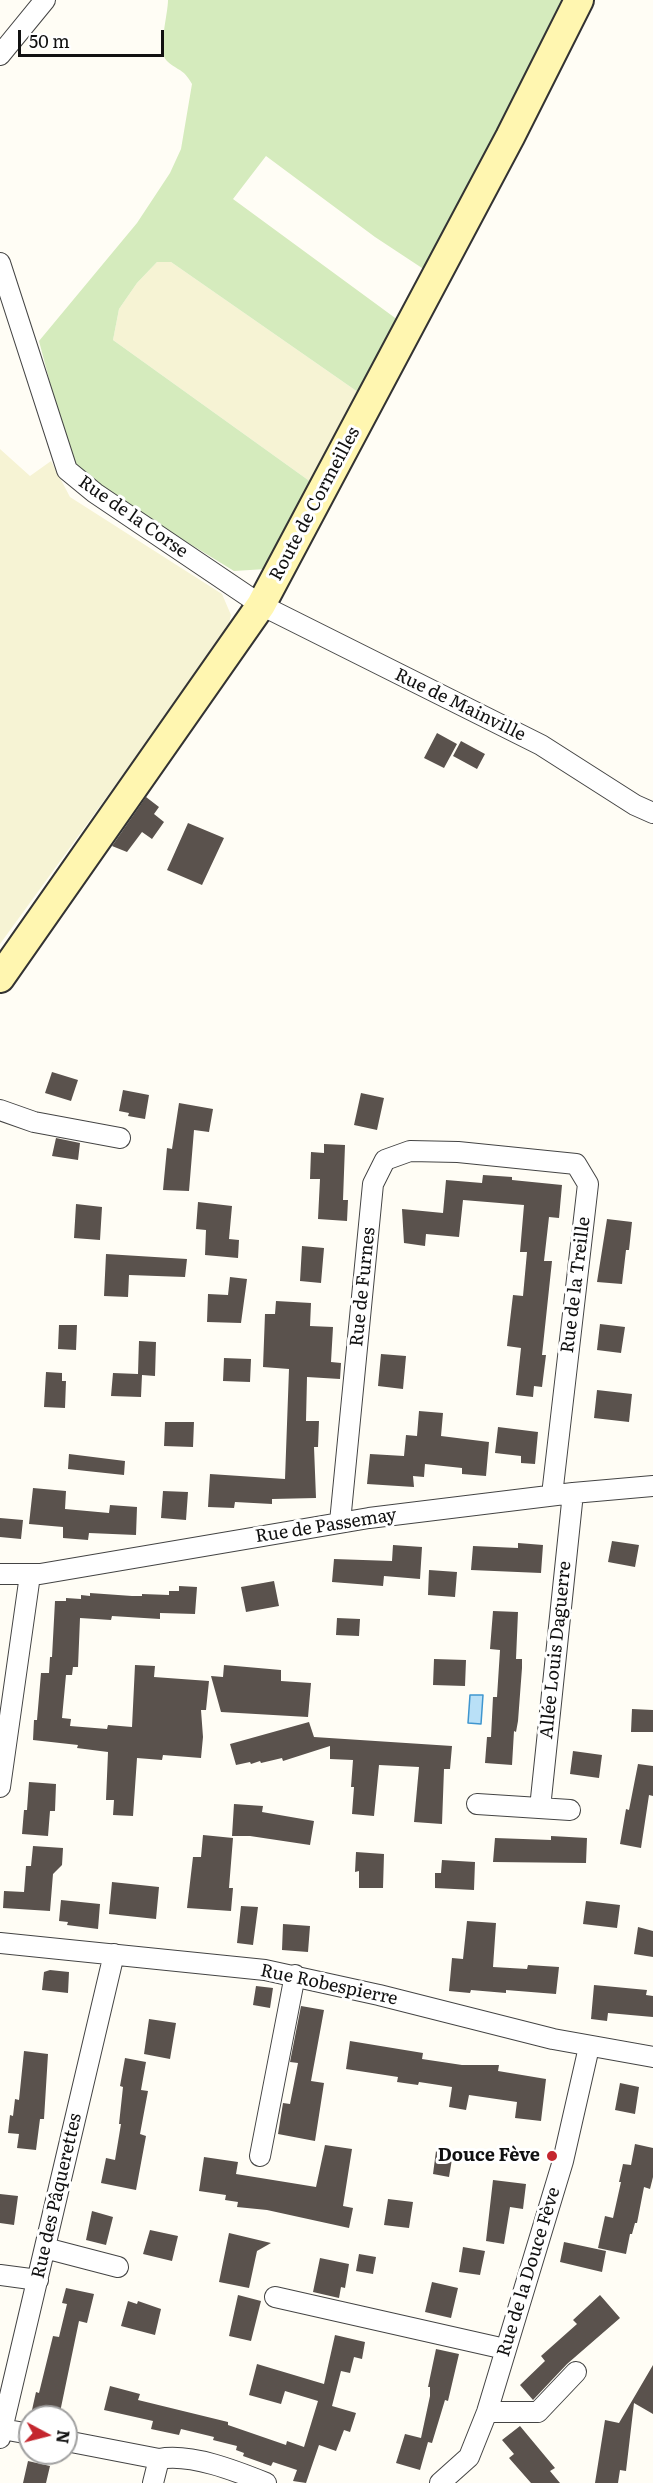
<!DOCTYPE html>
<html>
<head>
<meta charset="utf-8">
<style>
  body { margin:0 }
  #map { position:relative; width:653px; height:2483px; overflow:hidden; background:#fffdf5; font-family:Literata,serif }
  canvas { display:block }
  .north { position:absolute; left:18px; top:2405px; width:60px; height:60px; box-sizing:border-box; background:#fff; border:2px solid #a0a0a0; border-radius:50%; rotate:97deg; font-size:16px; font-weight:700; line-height:24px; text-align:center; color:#111 }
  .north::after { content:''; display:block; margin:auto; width:21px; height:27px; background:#c4262e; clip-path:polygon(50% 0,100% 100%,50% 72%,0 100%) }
  .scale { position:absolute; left:18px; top:30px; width:146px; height:27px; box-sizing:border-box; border:3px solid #111; border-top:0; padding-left:8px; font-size:18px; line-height:21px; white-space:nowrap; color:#111; -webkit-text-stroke:4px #fff; paint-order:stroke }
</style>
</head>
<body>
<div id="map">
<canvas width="653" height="2483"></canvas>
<div class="north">N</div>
<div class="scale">50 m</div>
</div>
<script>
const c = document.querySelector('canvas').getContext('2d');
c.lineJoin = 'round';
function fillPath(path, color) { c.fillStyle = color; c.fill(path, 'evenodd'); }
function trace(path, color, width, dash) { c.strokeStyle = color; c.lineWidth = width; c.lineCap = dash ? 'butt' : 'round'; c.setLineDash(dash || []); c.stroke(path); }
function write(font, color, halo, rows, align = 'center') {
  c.font = font + ' Literata,serif'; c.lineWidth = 6; c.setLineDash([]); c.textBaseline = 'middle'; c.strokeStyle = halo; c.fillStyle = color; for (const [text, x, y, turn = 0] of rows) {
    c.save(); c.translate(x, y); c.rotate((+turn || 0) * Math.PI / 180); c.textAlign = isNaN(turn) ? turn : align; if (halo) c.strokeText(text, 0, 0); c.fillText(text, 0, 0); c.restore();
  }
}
fillPath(new Path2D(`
  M157 262H171L365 397 315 485 113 340 119 309 137 283Z
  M0 449 30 476 51 461 70 497 222 594 231 615 227 631 0 944Z`), '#f6f3d4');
fillPath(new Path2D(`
  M168 0H562L524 84 425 270 375 237 266 156 233 199 402 323 365 397 171 262H157L137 283 119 309 113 340 315 485 266 569 234 571 81 477 72 466 39 341 137 223 170 173 181 149 192 84C182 67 179 72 167 61 157 52 168 15 168 0Z`), '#d5ebbd');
const water = new Path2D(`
  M470 1695H483L481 1724 468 1723Z`);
fillPath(water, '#b9e0f7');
trace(water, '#3f96cf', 1.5);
fillPath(new Path2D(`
  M437 733 457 744 444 768 424 758Z
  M461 741 485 754 477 769 453 756Z
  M146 797 159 807 154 814 164 822 152 839 142 832 127 852 112 846Z
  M188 823 224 838 202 885 167 870Z
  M52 1072 78 1080 71 1101 45 1093Z
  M123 1090 149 1095 145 1119 128 1116 129 1113 119 1111Z
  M361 1093 384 1098 377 1130 354 1125Z
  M179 1103 213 1109 209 1132 194 1130 189 1191 163 1190 167 1148 172 1149Z
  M56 1138 80 1143 78 1160 52 1156Z
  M324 1144 345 1145 343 1200H348L347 1221 318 1219 320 1179H310L311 1152 324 1153Z
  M483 1175 512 1177V1180L562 1185 559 1218 549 1217 544 1261H552L542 1355H546L542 1387 534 1386 533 1397 516 1395 521 1348 507 1346 513 1295 523 1296 527 1252H520L524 1205 463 1200 459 1237 426 1234 425 1246 404 1243 402 1209 443 1213 446 1180 482 1183Z
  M198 1202 232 1206 229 1239 239 1240 238 1258 205 1255 206 1230 196 1229Z
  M76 1204 102 1207 100 1240 74 1238Z
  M607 1219 632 1222 629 1250H626L622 1284 597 1282Z
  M302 1246 324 1248 321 1283 300 1281Z
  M106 1254 187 1259 185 1277 129 1275 128 1297 104 1296Z
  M230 1277 247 1279 241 1323 207 1322 208 1294 228 1295Z
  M276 1301 311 1303 310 1326 333 1327 331 1362 341 1363 340 1379 307 1377 306 1421H319L318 1447H314L316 1498 272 1499V1504L235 1502 234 1508 208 1507 210 1474 285 1479 289 1369 263 1367 265 1314H275Z
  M600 1324 625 1327 621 1353 597 1350Z
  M59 1325H77L76 1350 58 1349Z
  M139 1341 156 1342 155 1376 142 1375 141 1397 111 1396 113 1373 138 1374Z
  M381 1354 406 1356 403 1389 378 1386Z
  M224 1358 251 1359 250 1382 223 1381Z
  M46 1372 62 1373V1381H66L65 1408 44 1407Z
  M597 1390 632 1394 629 1422 594 1418Z
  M419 1411 443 1413 441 1436 489 1442 486 1476 462 1474V1468L425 1464 424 1477 413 1476 414 1487 367 1484 370 1454 404 1456 406 1435 417 1436Z
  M165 1422H194L193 1447 164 1446Z
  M498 1427 538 1432 535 1464 521 1463V1456L495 1453Z
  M69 1454 125 1461 124 1475 68 1469Z
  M33 1488 66 1491 65 1509 109 1513 110 1505 137 1507 136 1535 89 1533 88 1540 63 1538V1527L29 1524Z
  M163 1491 188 1492 186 1520 161 1518Z
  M0 1518 23 1520 21 1539 0 1537Z
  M612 1541 639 1545 635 1567 608 1562Z
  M518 1543 543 1545 541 1573 471 1570 473 1546 518 1548Z
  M393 1545 422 1547 420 1579 384 1576 383 1586 332 1582 334 1559 392 1561Z
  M429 1570 457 1572 455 1597 428 1595Z
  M274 1581 279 1606 246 1612 241 1587Z
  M179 1586 197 1587 195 1614 160 1613V1619L112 1616 111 1620 80 1618 78 1667H73L72 1675H66L62 1718 71 1719 70 1726 107 1729 108 1725 132 1727 135 1665 155 1666 154 1677 209 1681 206 1710H201L203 1737 201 1758 163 1755 162 1760 137 1758 133 1816 113 1815 114 1800H106L108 1752 77 1748 78 1745 33 1740 34 1720H37L41 1673H49L50 1657H52L55 1601H66V1598L81 1599V1595L90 1596V1593L132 1596H142V1594L169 1595V1591H179Z
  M493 1611 518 1612 516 1659H522V1668L518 1721 516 1732 514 1731 512 1765 485 1763 487 1737H491L493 1697H497L500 1650 490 1649Z
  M337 1618 360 1619 359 1636 336 1635Z
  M434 1659 466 1660 465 1686 433 1685Z
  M224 1665 281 1670V1681L311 1683 308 1717 221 1712 211 1676 223 1677Z
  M632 1709 653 1710V1732H631Z
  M309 1722 314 1737 452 1746 450 1769H444L442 1824 414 1822 419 1767 379 1765 374 1816 352 1814 354 1787H351L353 1760 330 1759V1746L283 1761 282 1758 261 1763 260 1761 251 1764 250 1762 236 1765 230 1744Z
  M573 1751 602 1755 599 1778 570 1774Z
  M638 1764 653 1766V1796L649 1795 641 1848 620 1844 626 1809 629 1810Z
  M29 1782 56 1784 55 1811H50L48 1836 22 1834 24 1810H27Z
  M234 1804 263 1806 262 1812 314 1821 310 1845 250 1836H232Z
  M203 1835 233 1838 229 1888H233L231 1911 187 1908 193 1857H201Z
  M551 1836 587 1838 586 1863 493 1862 495 1838 551 1840Z
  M33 1846 63 1848 62 1865 53 1874 50 1911 3 1908 4 1891 24 1892 26 1866H31Z
  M356 1852 384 1854 383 1888H359V1871L355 1872Z
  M442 1860 475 1862 474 1890 435 1888V1873H441Z
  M112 1882 159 1887 156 1919 109 1914Z
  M61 1900 100 1904 98 1929 67 1925 68 1922 59 1921Z
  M586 1901 620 1905 617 1928 583 1924Z
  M241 1906 258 1907 253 1945 237 1943Z
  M467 1921 496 1923 493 1967 527 1969 528 1965 559 1967 556 1994 506 1990V1993L471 1990 470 1993 449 1991 452 1958 463 1959Z
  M283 1924 310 1926 308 1952 282 1950Z
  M638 1927 653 1931V1957L634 1954Z
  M50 1970 69 1972 68 1993 42 1990 44 1972Z
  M594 1985 647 1990 646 1995 653 1996V2017L608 2013 607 2021 591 2019Z
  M256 1986 273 1988 270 2008 253 2005Z
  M301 2006 324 2010 311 2081 324 2083 315 2141 278 2134 283 2103 290 2104 298 2063 290 2062Z
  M149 2019 176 2023 170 2059 144 2054Z
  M350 2041 423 2053 422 2059 462 2065H499L498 2071 546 2079 541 2121 515 2118 517 2102 469 2095 466 2110 449 2107 452 2087 419 2082 418 2085 397 2082 398 2077 346 2069Z
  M24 2051 48 2054 44 2119H40L36 2150 17 2148 19 2134 8 2133 10 2115 13 2116 15 2099 19 2100Z
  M125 2058 146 2062 141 2090 148 2091 140 2134 146 2136 136 2190 101 2183 106 2158 115 2160 121 2124H119L123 2087 120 2086Z
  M620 2083 639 2087 635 2114 615 2110Z
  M635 2144 653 2148V2177L650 2189 644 2187 637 2223H635L632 2234H630L626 2254 598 2248 605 2216 613 2218 621 2182H619L623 2164 631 2165Z
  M325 2145 352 2149 343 2206 353 2208 349 2228 267 2210 237 2207 238 2202 225 2200 226 2195 199 2191 204 2157 238 2162 236 2174 316 2187Z
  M436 2151 453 2153 449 2177 433 2174Z
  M493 2180 526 2184 523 2209 510 2207 504 2244 486 2241Z
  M0 2194 18 2196 14 2225 0 2223Z
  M388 2199 413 2202 409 2228 384 2225Z
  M92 2211 113 2217 106 2245 86 2240Z
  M150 2230 178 2236 172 2261 143 2254Z
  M229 2233 271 2243 257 2251 249 2288 219 2282Z
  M564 2242 606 2251 602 2272 560 2262Z
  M463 2247 485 2251 480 2275 459 2272Z
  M359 2254 376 2257 373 2274 356 2271Z
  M320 2258 349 2264 345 2288 341 2287 339 2298 313 2292Z
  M432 2282 458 2288 451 2318 425 2312Z
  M66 2288 94 2294 87 2323 79 2321 59 2417 32 2410 36 2392 39 2393 53 2336 59 2337 67 2304 62 2303Z
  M238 2295 261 2301 251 2341 229 2336Z
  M600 2295 620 2318 567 2364 533 2400 520 2385 545 2361 541 2356 577 2324 573 2320Z
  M128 2301 137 2304 138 2301 161 2309 155 2335 121 2326Z
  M335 2335 365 2342 362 2359 354 2357 350 2373 341 2371 332 2406 356 2413 350 2432 344 2430 336 2451 319 2445 306 2483 293 2481 297 2470 273 2462 271 2466 243 2456 244 2453 236 2450 237 2446 213 2440 214 2437 181 2429 179 2435 151 2429 153 2421 104 2410 110 2386 140 2394 138 2400 228 2422V2425L286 2445 287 2441 304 2447 318 2401 285 2391 281 2404 249 2395 257 2364 324 2384Z
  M436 2349 459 2354 448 2401 445 2400 432 2443 428 2442 420 2470 396 2463 405 2434 421 2438 430 2396V2387H428Z
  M653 2365V2414L634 2403 626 2471 620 2470 618 2483H595L605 2420 619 2423Z
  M520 2426 555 2468 550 2471 560 2483H531L509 2458 514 2454 502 2440Z
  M28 2461 50 2466 46 2483H23Z`), '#5a524d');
const minor = new Path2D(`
  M0 55 45 0
  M0 263 67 470 95 493 261 605 541 745 635 805 653 813
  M0 1110 34 1122 120 1138
  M340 1522 373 1184 385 1160 410 1151 458 1152 576 1164 588 1184 552 1495
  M0 1574H40L369 1518 573 1493 653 1486
  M0 1787 30 1575
  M477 1804 570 1810
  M540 1808 573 1493
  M0 1943 265 1970 379 1995 553 2039 653 2057
  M260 2156 295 1975
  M45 2248 118 2267
  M0 2275 38 2280
  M275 2297 505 2349
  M487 2412H538L576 2372
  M2 2429 30 2434
  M0 2438 114 1954
  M66 2441 159 2459C191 2453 236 2471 266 2483
  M153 2483 159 2459
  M440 2483 469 2457 487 2412 563 2161 589 2047`);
const secondary = new Path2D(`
  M0 978 261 605 510 137 579 0`);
trace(minor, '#444', 22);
trace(secondary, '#333', 32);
trace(minor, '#fff', 20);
trace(secondary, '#fff6b0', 28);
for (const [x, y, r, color] of [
  [552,2156,6,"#c4262e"]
]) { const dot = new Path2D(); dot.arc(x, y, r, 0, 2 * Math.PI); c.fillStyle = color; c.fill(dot); trace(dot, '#fff', 2); }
write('18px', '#111', '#fff', [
  ["Route de Cormeilles",315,504,-62],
  ["Rue de la Corse",133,517,35],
  ["Rue de Mainville",460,705,26],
  ["Rue de la Treille",576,1285,-83],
  ["Rue de Furnes",363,1287,-84],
  ["Rue de Passemay",326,1526,-9],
  ["Allée Louis Daguerre",556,1650,-84],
  ["Rue Robespierre",329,1985,12],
  ["Rue des Pâquerettes",57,2196,-77],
  ["Rue de la Douce Fève",529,2272,-73]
]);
write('bold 18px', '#111', '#fff', [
  ["Douce Fève",540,2156]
], 'right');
</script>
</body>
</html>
